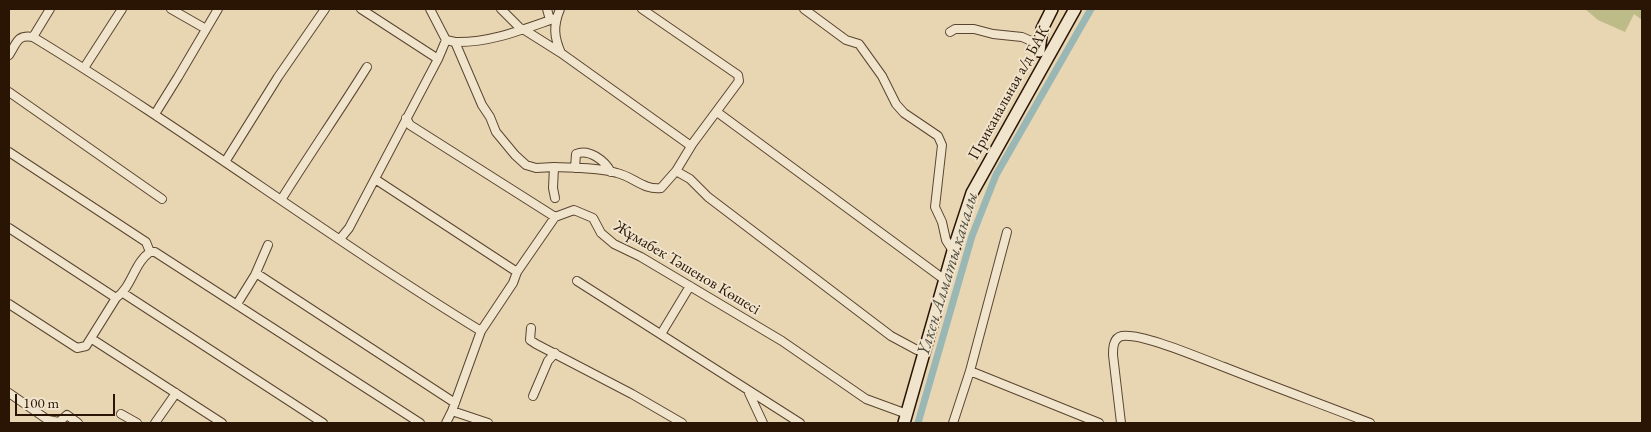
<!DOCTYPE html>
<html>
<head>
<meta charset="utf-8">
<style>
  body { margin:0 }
  #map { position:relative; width:1651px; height:432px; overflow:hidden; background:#e8d5b2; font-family:"EB Garamond",serif }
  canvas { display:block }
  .frame { position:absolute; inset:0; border:10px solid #2a1504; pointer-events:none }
  .scale { position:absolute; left:15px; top:394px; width:100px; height:22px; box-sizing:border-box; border:2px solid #2a1504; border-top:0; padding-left:6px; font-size:15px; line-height:18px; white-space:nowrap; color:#2a1504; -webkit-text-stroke:4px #f0e4cd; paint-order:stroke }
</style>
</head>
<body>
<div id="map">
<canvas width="1651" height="432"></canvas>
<div class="frame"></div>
<div class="scale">100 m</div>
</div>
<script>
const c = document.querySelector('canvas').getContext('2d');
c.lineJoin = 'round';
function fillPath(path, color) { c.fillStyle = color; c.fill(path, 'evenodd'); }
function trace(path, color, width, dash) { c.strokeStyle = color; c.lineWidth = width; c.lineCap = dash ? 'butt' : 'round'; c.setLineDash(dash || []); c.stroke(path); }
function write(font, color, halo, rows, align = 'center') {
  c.font = font + ' "EB Garamond",serif'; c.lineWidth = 4; c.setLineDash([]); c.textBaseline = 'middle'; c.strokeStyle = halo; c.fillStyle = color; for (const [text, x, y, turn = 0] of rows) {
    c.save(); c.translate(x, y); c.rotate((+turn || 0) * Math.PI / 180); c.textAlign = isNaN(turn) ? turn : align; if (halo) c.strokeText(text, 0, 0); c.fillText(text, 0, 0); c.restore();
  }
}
fillPath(new Path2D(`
  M1585 9H1642V20L1634 14 1625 32 1598 20Z`), '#bdbb88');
trace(new Path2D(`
  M918 423 972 236 996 175 1091 9`), '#99b7b4', 7);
const street = new Path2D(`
  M171 9 206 29
  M361 9 438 59
  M430 9 446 40 455 42 482 105 490 117 496 132 515 155 526 165 536 168 554 167 553 188 555 198
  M501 9 521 29
  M547 9 550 20
  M560 9C553 26 554 37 561 53L691 146
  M642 9 738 75 739 81 693 143 676 171 690 179 708 197 891 336 917 350 924 352
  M804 9 846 40 859 44 882 76 896 104 904 113 938 136 942 145 935 207 942 222 946 240 953 251
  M523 29 561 53
  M950 32 955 29H974L993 34 1022 37 1029 40 1040 52
  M33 37 50 9
  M455 42C490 43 524 29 556 18
  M9 55C17 43 17 34 33 37 186 130 329 238 481 331
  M84 68 122 9
  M9 92 162 199
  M717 112 945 280
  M155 114 178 77 218 9
  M406 118 410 125 555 217
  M9 152 146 242 150 252H155L420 423
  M225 162 278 77 325 9
  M554 167C574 168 597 167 617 173 634 177 643 190 661 188L676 171
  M575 168 576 154C589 148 605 161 611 172
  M375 179 517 272
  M281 200C309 155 339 112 367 67
  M9 228 116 298
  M340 239 349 228 438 59 446 40
  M255 275 268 245
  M577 281 800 423
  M123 293 323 423
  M9 304 77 348 86 346 116 298C132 287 134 263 150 252
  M237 304 255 275H259L455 403
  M531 328 530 340 536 344 632 394 682 423
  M661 334 690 286
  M92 339 222 423
  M970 371 1099 423
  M9 393 48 420 59 422 67 415 78 423
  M749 393 763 423
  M533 396 548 361 555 353
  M452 411 488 423
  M121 414 137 423
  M155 423 176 393
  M446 423 452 411 481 331 513 283 517 272 555 217 574 210 593 218 601 233 614 244 641 257 782 341 866 399 907 414
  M953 423 970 371 1007 232
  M1121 423 1113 355C1113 348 1113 338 1122 336 1143 333 1202 359 1224 367 1272 386 1321 404 1370 423`);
const secondary = new Path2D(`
  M1039 51 1042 29 1052 9
  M904 423 953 251 972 193 1075 9`);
trace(street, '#5a4530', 10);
trace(secondary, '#2a1504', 14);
trace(street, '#f0e4cd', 8);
trace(secondary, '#f0e4cd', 11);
write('16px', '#2a1504', '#f0e4cd', [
  ["Приканальная а/д БАК",1009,93,-61],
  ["Жұмабек Тәшенов Көшесі",687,268,31]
]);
write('italic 18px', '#514e42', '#f0e4cd', [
  ["Үлкен Алматы каналы",948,274,-73]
]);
</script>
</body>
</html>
